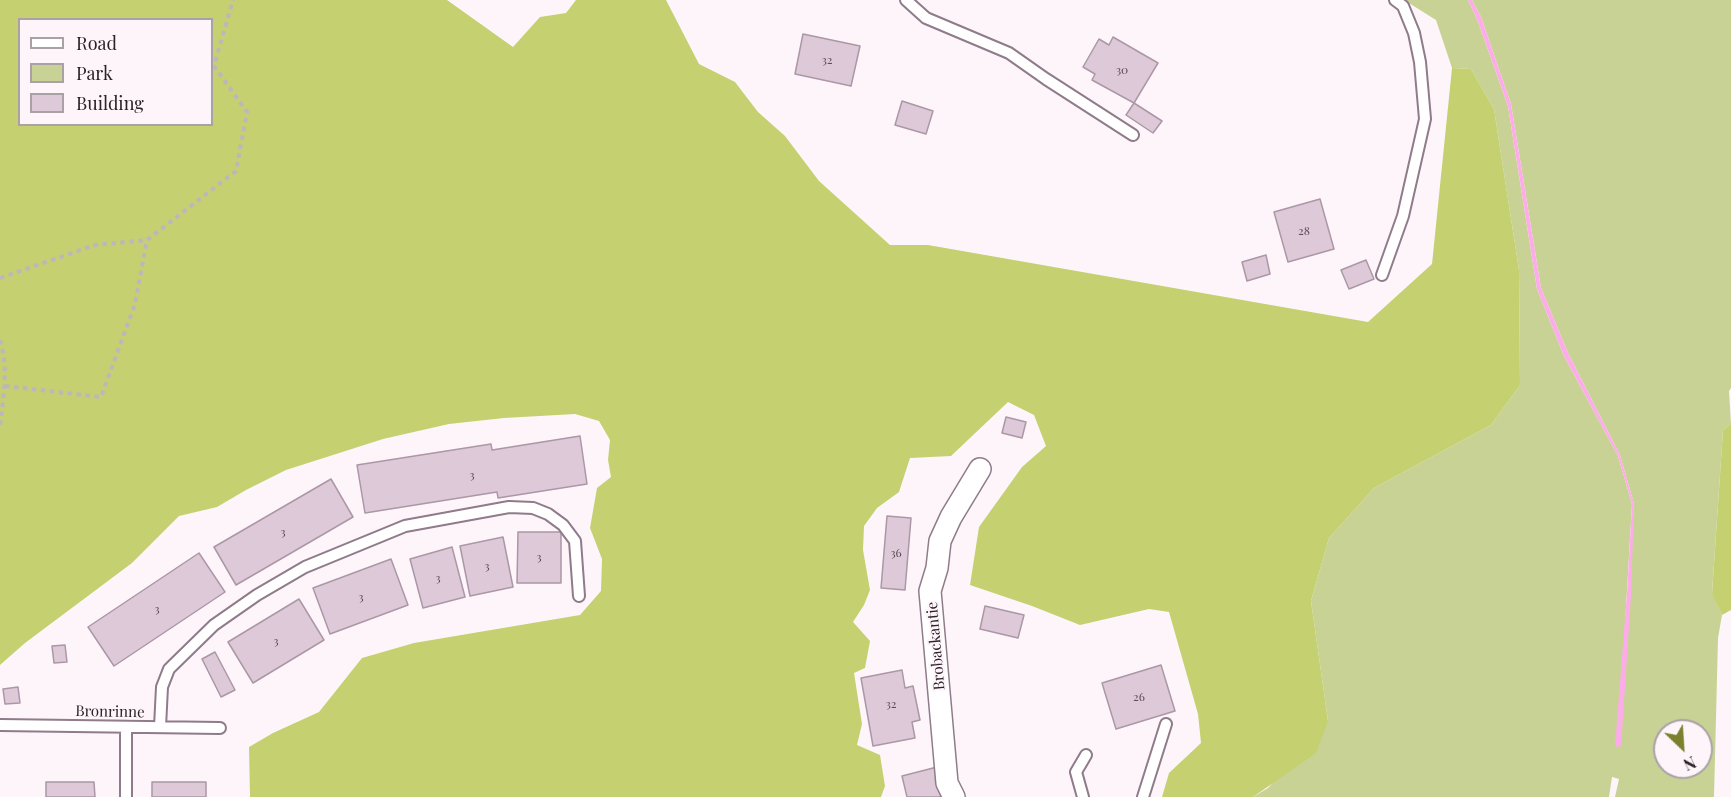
<!DOCTYPE html>
<html>
<head>
<meta charset="utf-8">
<style>
  body { margin:0 }
  #map { position:relative; width:1731px; height:797px; overflow:hidden; background:#fef5fb; font-family:"Playfair Display",serif }
  canvas { display:block }
  .legend { position:absolute; left:18px; top:18px; width:195px; height:108px; box-sizing:border-box; background:#fef5fb; border:2px solid #aaa1a7; margin:0; padding:8px 10px; list-style:none; font-size:18px; color:#2b2329 }
  .legend li { display:flex; align-items:center; gap:12px; height:30px }
  .legend b { width:30px; border:2px solid #aaa1a7 }
  .north { position:absolute; left:1653px; top:719px; width:60px; height:60px; box-sizing:border-box; background:#fef5fb; border:2px solid #aaa1a7; border-radius:50%; rotate:155deg; font-size:16px; font-weight:700; line-height:24px; text-align:center; color:#2b2329 }
  .north::after { content:''; display:block; margin:auto; width:21px; height:27px; background:#79812d; clip-path:polygon(50% 0,100% 100%,50% 72%,0 100%) }
</style>
</head>
<body>
<div id="map">
<canvas width="1731" height="797"></canvas>
<ul class="legend">
<li><b style="height:8px;background:#fff"></b>Road</li>
<li><b style="height:16px;background:#c9d295"></b>Park</li>
<li><b style="height:16px;background:#dec9d8"></b>Building</li>
</ul>
<div class="north">N</div>
</div>
<script>
const c = document.querySelector('canvas').getContext('2d');
c.lineJoin = 'round';
function fillPath(path, color) { c.fillStyle = color; c.fill(path, 'evenodd'); }
function trace(path, color, width, dash) { c.strokeStyle = color; c.lineWidth = width; c.lineCap = dash ? 'butt' : 'round'; c.setLineDash(dash || []); c.stroke(path); }
function write(font, color, halo, rows, align = 'center') {
  c.font = font + ' "Playfair Display",serif'; c.lineWidth = 4.5; c.setLineDash([]); c.textBaseline = 'middle'; c.strokeStyle = halo; c.fillStyle = color; for (const [text, x, y, turn = 0] of rows) {
    c.save(); c.translate(x, y); c.rotate((+turn || 0) * Math.PI / 180); c.textAlign = isNaN(turn) ? turn : align; if (halo) c.strokeText(text, 0, 0); c.fillText(text, 0, 0); c.restore();
  }
}
fillPath(new Path2D(`
  M1404 0H1468L1477 19 1508 106 1537 289 1564 356 1618 456 1632 504 1618 746 1634 504 1620 455 1568 353 1541 288 1511 104 1481 17 1472 0H1731V388L1729 391 1731 424 1723 430 1712 593 1722 615 1718 638 1714 797H1615L1619 779 1612 777 1609 797H1253L1268 788 1328 721 1311 601 1329 538 1374 488 1491 425 1520 385 1519 270 1494 109 1471 69 1452 68 1436 20ZM1665 731H1701V767H1665Z`), '#c9d295');
fillPath(new Path2D(`
  M0 0H447L513 47 540 17 566 13 576 0H666L699 64 735 82 758 112 785 136 819 181 890 245H928L1368 322 1432 264 1452 68 1471 69 1494 109 1519 270 1520 385 1491 425 1374 488 1329 538 1311 601 1328 721 1316 753 1253 797H1162L1169 773 1201 743 1198 714 1169 612 1149 609 1080 625 1032 606 970 585 979 527 1022 467 1046 446 1034 415 1008 402 951 456 910 458 899 492 877 508 864 526 863 550 870 590 864 605 853 622 870 641 865 668 854 673 862 724 857 745 880 755 885 786 881 797H250L249 747 273 733 319 712 362 658 414 643 580 615 601 591 602 559 590 528 597 488 611 477 608 460 610 440 599 421 575 414 504 418 449 424 383 439 286 470 246 490 217 507 179 516 132 563 25 643 0 665ZM20 20H212V124H20Z
  M1731 424V610L1722 615 1712 594 1723 430Z`), '#c5d070');
fillPath(new Path2D(`
  M1468 0H1472L1481 17 1511 104 1541 288 1568 353 1620 455 1634 504 1631 595 1621 746 1615 747 1627 593 1632 504 1618 456 1564 356 1537 289 1508 106 1477 19Z`), '#fdacea');
const building = new Path2D(`
  M803 34 860 46 851 86 795 74Z
  M1113 37 1158 63 1134 103 1092 80 1095 74 1083 67 1099 39 1109 45Z
  M902 101 933 111 926 134 895 125Z
  M1134 103 1162 121 1153 133 1126 115Z
  M1320 199 1334 249 1288 262 1274 212Z
  M1266 255 1270 274 1247 281 1242 262Z
  M1366 260 1374 279 1349 289 1341 270Z
  M1006 417 1026 422 1022 438 1002 433Z
  M580 436 587 484 498 498 497 492 365 513 357 465 491 444 492 450Z
  M331 479 353 517 236 585 214 547Z
  M887 516 911 518 905 590 881 588Z
  M518 532H561V583H517Z
  M503 537 513 587 470 596 460 546Z
  M452 547 465 597 423 608 410 559Z
  M199 553 225 592 114 666 88 627Z
  M391 559 408 605 330 634 313 588Z
  M299 599 324 640 253 683 228 642Z
  M985 606 1024 615 1018 638 980 629Z
  M65 645 67 662 54 663 52 646Z
  M215 652 235 690 221 697 202 659Z
  M1161 665 1175 711 1116 729 1102 683Z
  M902 670 905 688 913 686 920 720 912 722 915 738 873 746 861 678Z
  M18 687 20 703 5 704 3 689Z
  M937 767 944 797H907L902 776Z
  M46 782H94L95 797H46Z
  M152 782H206V797H152Z`);
fillPath(building, '#dec9d8');
trace(building, '#ab97a5', 1.5);
const service = new Path2D(`
  M906 0 926 18 1009 53 1046 79 1133 135
  M1382 275 1403 216 1425 119 1420 62 1414 33 1403 6 1395 0
  M0 725 220 728
  M160 727 162 687 169 669 214 625 257 595 305 567 405 526 509 507 533 508 548 514 563 525 575 541 579 596
  M126 797V727
  M1083 797 1076 772 1086 755
  M1143 797 1166 724`);
const minor = new Path2D(`
  M954 797 947 783 930 591 937 568 940 541 951 517 980 469`);
trace(service, '#8f7b89', 14);
trace(minor, '#8f7b89', 24);
trace(new Path2D(`
  M0 278 95 245 147 240
  M0 340C9 370 3 397 0 427
  M5 386 101 397 135 304 147 240 236 171 247 112 214 66 233 0`), '#beb6bc', 4, [4.5, 4.5]);
trace(service, '#fff', 10);
trace(minor, '#fff', 21);
write('12px', '#584c55', null, [
  ["32",827,60],
  ["30",1122,70],
  ["28",1304,231],
  ["3",472,475],
  ["3",283,532],
  ["36",896,553],
  ["3",539,557],
  ["3",487,566],
  ["3",438,578],
  ["3",361,597],
  ["3",157,609],
  ["3",276,641],
  ["26",1139,697],
  ["32",891,704]
]);
write('15px', '#2b2329', '#fef5fb', [
  ["Brobackantie",936,646,-95],
  ["Bronrinne",110,712,1]
]);
</script>
</body>
</html>
